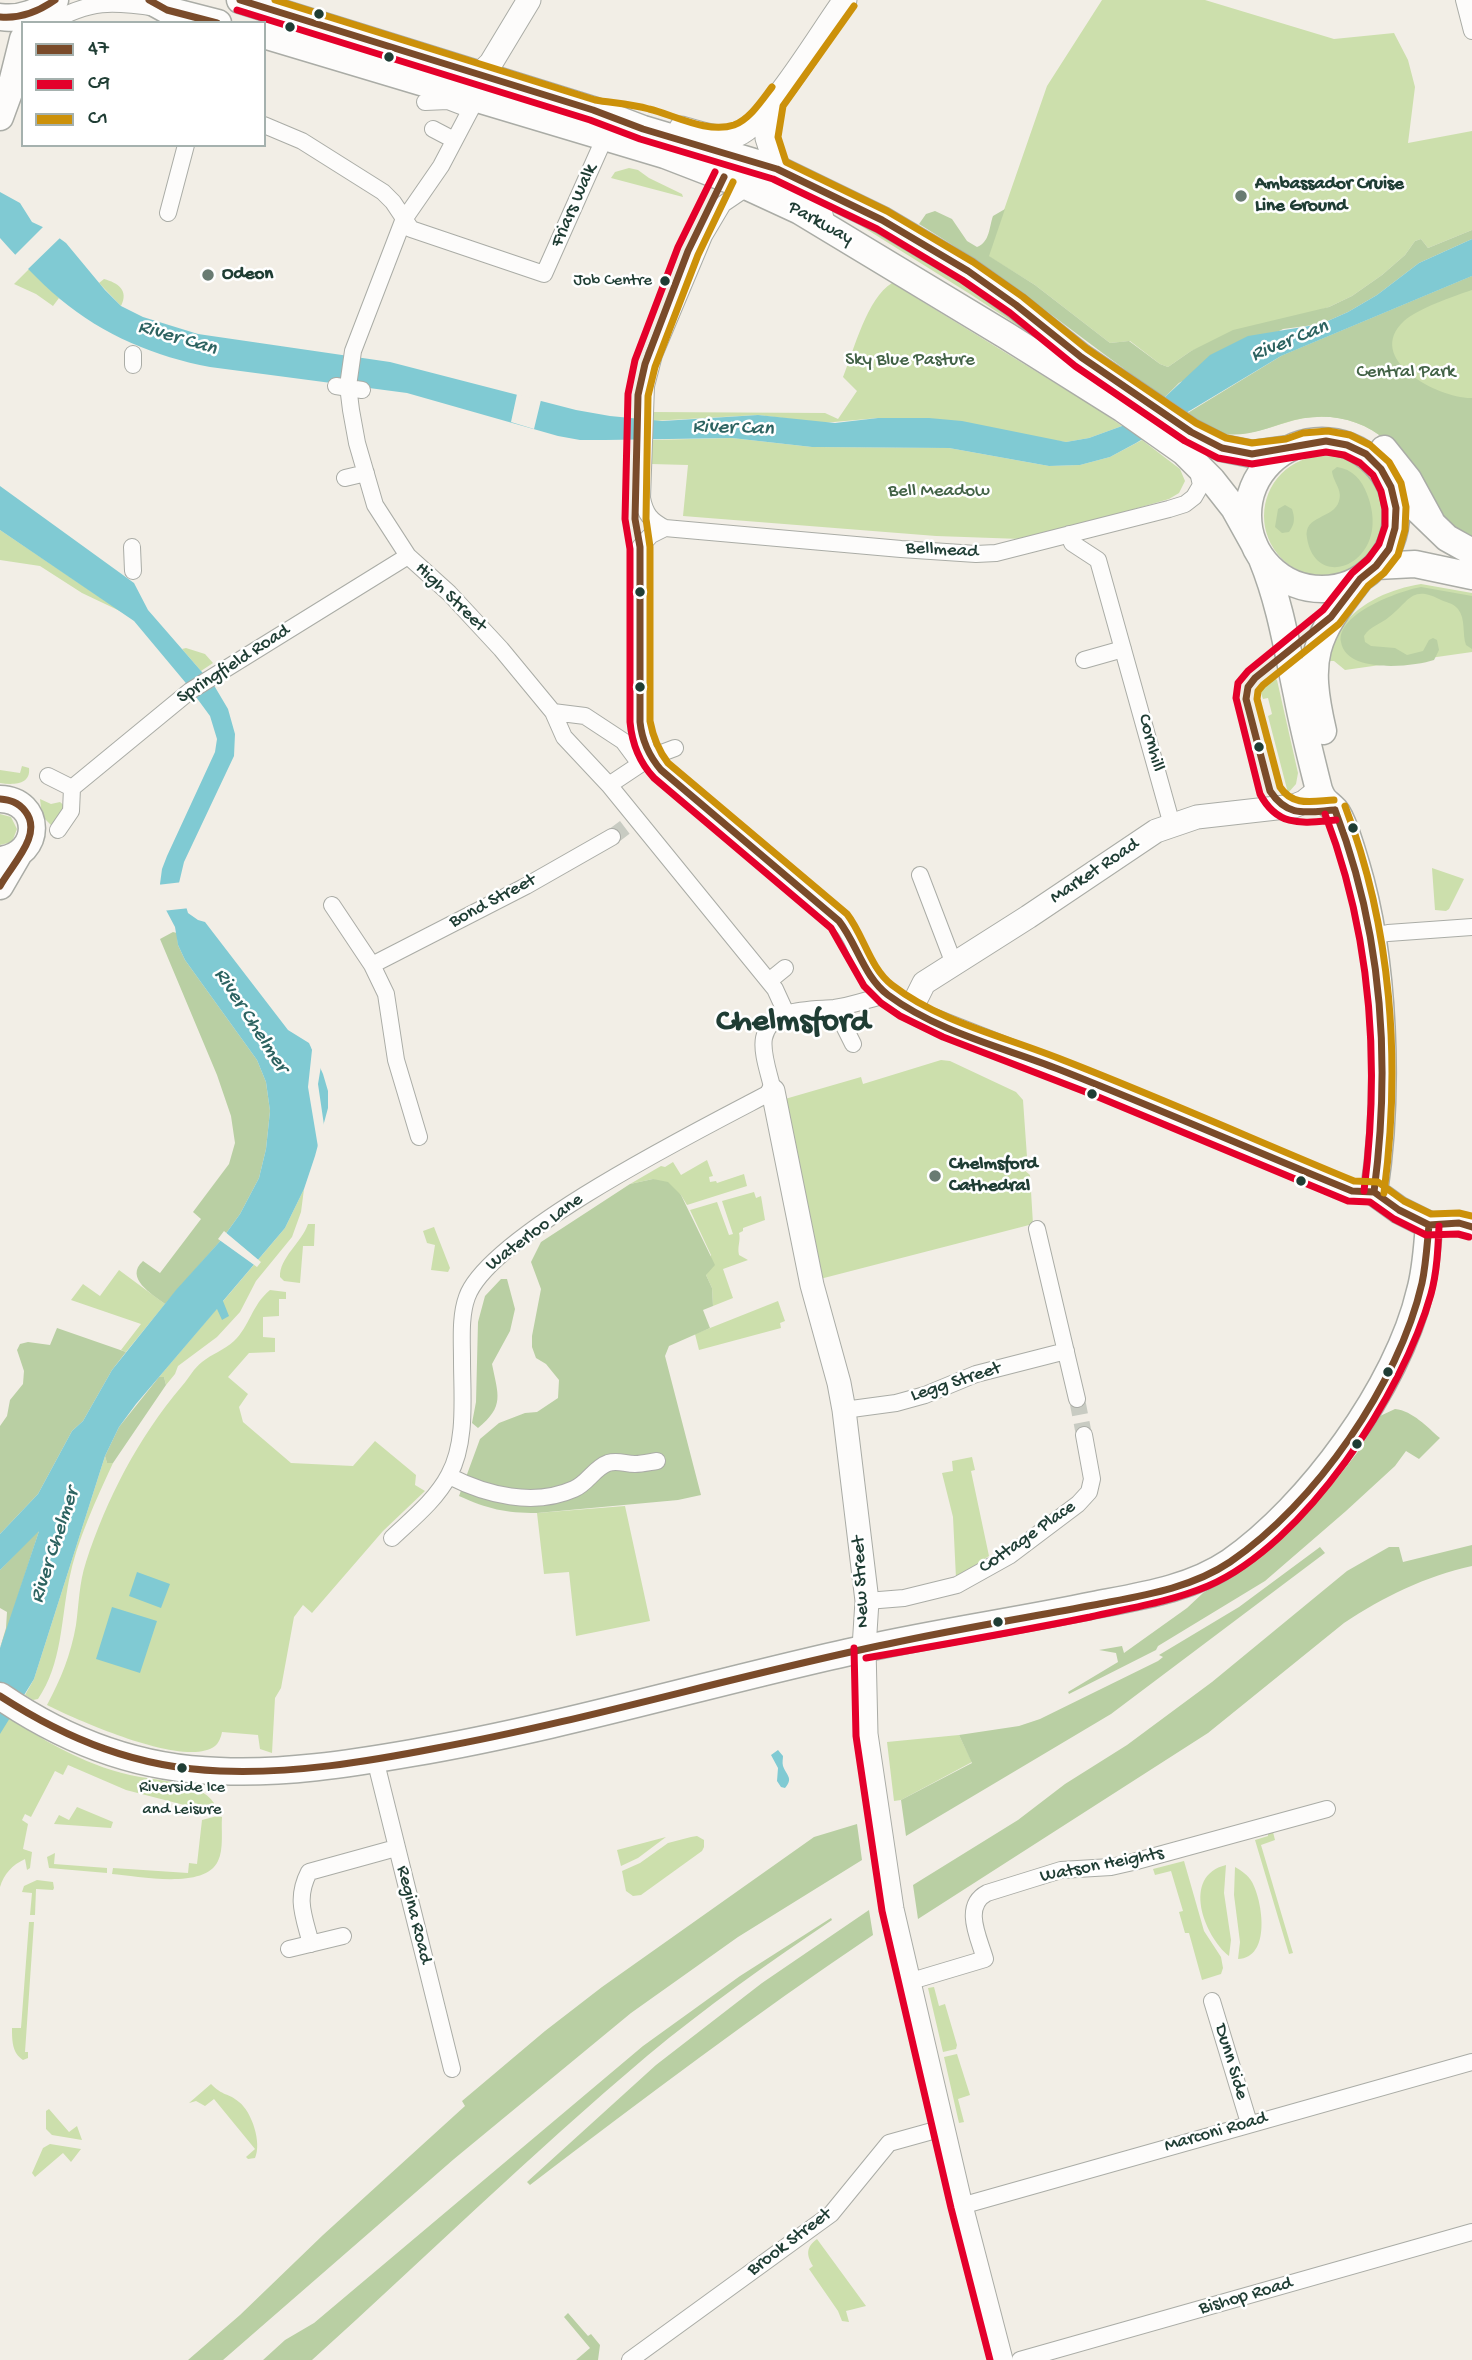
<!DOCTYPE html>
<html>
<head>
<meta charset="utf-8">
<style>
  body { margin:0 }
  #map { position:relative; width:1472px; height:2360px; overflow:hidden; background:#f2eee6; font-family:"Gochi Hand",sans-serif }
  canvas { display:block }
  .legend { position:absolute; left:21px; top:21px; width:245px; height:126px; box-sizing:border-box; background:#fff; border:2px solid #a5b1ae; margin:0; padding:9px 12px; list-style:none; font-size:21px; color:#1f3d34 }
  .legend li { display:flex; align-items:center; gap:14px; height:35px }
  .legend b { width:35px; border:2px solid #a5b1ae }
</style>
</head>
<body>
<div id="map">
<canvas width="1472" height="2360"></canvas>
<ul class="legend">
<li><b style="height:9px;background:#7a4b2a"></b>47</li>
<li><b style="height:9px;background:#e4002b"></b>C9</li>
<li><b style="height:9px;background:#cc910a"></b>C1</li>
</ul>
</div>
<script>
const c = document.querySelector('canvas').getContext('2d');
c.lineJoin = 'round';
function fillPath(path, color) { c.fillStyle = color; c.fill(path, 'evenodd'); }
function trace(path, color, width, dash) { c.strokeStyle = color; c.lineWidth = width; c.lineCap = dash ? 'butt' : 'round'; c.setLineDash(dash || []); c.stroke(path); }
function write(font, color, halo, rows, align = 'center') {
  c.font = font + ' "Gochi Hand",sans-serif'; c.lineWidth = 5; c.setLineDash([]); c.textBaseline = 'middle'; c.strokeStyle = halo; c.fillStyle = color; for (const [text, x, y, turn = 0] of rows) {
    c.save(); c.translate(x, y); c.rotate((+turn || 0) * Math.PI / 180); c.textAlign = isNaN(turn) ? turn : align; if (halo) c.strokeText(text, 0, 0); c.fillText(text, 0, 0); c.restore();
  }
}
fillPath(new Path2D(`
  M1102 0H1205L1334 39 1394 33 1408 60 1415 87 1408 143 1472 131V230L1428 248 1421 239 1415 241 1405 255 1382 275 1352 296 1329 307 1191 351 1168 367 1160 364 1130 341 1110 343 1035 285 988 256 1047 86Z
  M629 168 638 170 649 178 682 194 683 197 611 178 615 172Z
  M834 209 915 249 1079 366 970 294Z
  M29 269 59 298 53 306 36 294 14 284Z
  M1472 276V545L1387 441C1358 416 1321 411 1285 423 1268 428 1255 433 1237 434L1281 356Z
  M104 279C118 283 129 290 121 306L99 283Z
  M892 283 1099 410 1122 426 1089 438 1066 442 878 418 823 423 758 415 652 421V412L825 413 838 419 857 391 843 377C854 350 867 298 892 283Z
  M732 438 812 447 949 448 1049 466 1080 465 1110 457 1142 440 1180 469 1185 481 1179 493 1169 499 1062 530 1021 539 936 536 683 516 688 465 651 464V440Z
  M1264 516a60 60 0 1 1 120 0a60 60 0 1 1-120 0Z
  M0 530 122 612 82 593 40 566 0 560Z
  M1421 584 1472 593V652L1345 670 1334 661H1324C1330 650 1334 635 1342 626 1362 601 1391 589 1421 584Z
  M186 648 205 654 213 663 201 671 182 649Z
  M1274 677 1277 680 1298 773 1296 784 1288 793 1268 716 1272 714 1268 698 1263 699 1260 690Z
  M22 766 29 768C31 785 13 785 0 783V770L20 773Z
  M40 799 51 804 60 802 67 808 52 826 42 816Z
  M0 814 11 817 17 829 12 842 0 845Z
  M1432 868 1464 879 1449 909 1446 911 1435 910Z
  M941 1060 950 1061 1016 1092 1023 1100 1027 1157 1022 1163 1023 1169 1030 1175 1033 1224 820 1279 785 1099 861 1077 863 1084Z
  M707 1160 713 1176 709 1177 710 1182 716 1181 717 1183 744 1174 747 1186 687 1205 681 1195 653 1179 630 1184 661 1166 665 1167 673 1162 681 1175Z
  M304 1189 301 1212 292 1237 256 1281 240 1312 217 1337 178 1366 175 1374 166 1385 164 1377H159L285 1228Z
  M754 1192 756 1198 761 1196 765 1220 743 1228V1231L739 1233C741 1241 737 1246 739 1255L748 1260 723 1269 733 1298 713 1306 712 1288 706 1275 711 1255 690 1210 717 1202 729 1235 733 1234 722 1201Z
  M308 1224H315L314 1246H303L300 1283 284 1281 280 1277C279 1258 302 1242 308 1224Z
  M434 1227 450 1268 448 1272 431 1270 435 1245 427 1243 423 1231Z
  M119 1270 165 1304 126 1352 121 1350 141 1324 71 1300 83 1284 100 1296Z
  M270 1290 286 1292V1299H279V1316L263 1317V1337L275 1338V1352L249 1353 228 1377 248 1394 239 1407 243 1422 291 1463 353 1466 375 1441 416 1475 415 1485 425 1491 383 1531 312 1613 303 1605 294 1617 281 1688 275 1698 272 1753 260 1749 258 1735 222 1732C221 1737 219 1743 215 1746 186 1769 77 1720 47 1705 61 1679 71 1654 76 1625 79 1604 79 1583 86 1562 107 1498 138 1438 182 1386 189 1378 194 1368 202 1362 212 1354 224 1350 234 1341 250 1326 251 1306 270 1290Z
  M778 1301 785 1321 780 1323 781 1328 699 1350 695 1334Z
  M105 1456 107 1463H113C96 1500 77 1540 69 1580 61 1620 62 1664 38 1699L33 1700 25 1695 34 1679Z
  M972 1457 975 1470 971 1471 989 1556 956 1578 953 1517 942 1473 953 1471 952 1461Z
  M625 1506 650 1621 576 1636 569 1572 544 1574 537 1513Z
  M0 1712C41 1739 82 1764 130 1775 155 1781 199 1780 214 1803L201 1816 192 1814V1807L126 1790 68 1765 63 1775 55 1771 31 1817 25 1814 22 1820 28 1824 23 1849 32 1852 30 1868 27 1870 25 1859C12 1865 4 1874 0 1887Z
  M959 1735 972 1762 901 1800 894 1801 887 1742Z
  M77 1807 113 1822 111 1828 54 1824 59 1815 69 1820Z
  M217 1816 222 1817C221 1830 224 1849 218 1861 205 1890 138 1876 112 1874L113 1868 188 1873 189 1863 197 1864 202 1820Z
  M1273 1832 1275 1840 1261 1845 1293 1953 1289 1954 1255 1840 1268 1836V1834Z
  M666 1837 638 1858 621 1866 617 1850Z
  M691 1837 697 1836 704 1840V1847L702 1851 641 1895 633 1896 626 1891 622 1871 640 1863 668 1843Z
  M55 1853 54 1864 107 1868V1873L49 1868 47 1857Z
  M1184 1861 1204 1931 1221 1957 1223 1968 1221 1974 1202 1980 1189 1933H1185L1179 1912 1183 1911 1171 1871 1155 1875 1153 1869Z
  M1226 1865 1224 1893 1231 1940 1229 1956C1204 1936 1181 1876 1226 1865Z
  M1235 1867C1242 1871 1248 1875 1252 1882 1263 1902 1271 1958 1238 1959L1240 1942 1234 1895Z
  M37 1880 53 1882 54 1888 53 1890 36 1889 35 1915H30L32 1893 22 1892 24 1886Z
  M29 1922H34L25 2052H28V2058L23 2060C12 2053 12 2040 12 2028H21Z
  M934 1987 939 2006 945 2004 957 2045 956 2049 943 2052 928 1988Z
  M957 2054 970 2095 958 2099 964 2122 959 2123 944 2057Z
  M211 2084C222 2096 229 2093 239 2102 252 2112 262 2143 255 2158L248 2159 246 2157 255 2149 214 2099 205 2106 196 2101 189 2103Z
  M49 2109 69 2132 77 2126 82 2140 52 2135 46 2129V2111Z
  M50 2144 81 2149 71 2162 63 2153 35 2177 32 2173 43 2148Z
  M817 2239 866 2306 846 2311 849 2322 842 2321 838 2311 809 2269 813 2266C806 2255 806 2247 817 2239Z`), '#ccdfac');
fillPath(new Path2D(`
  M1005 209 989 256 1035 285 1110 343 1129 341 1160 364 1168 367 1191 351 1233 330 1329 307 1352 296 1382 275 1405 255 1415 241 1421 239 1428 248 1472 230V239L1419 263 1377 295 1348 312 1321 324 1283 329 1179 383 1164 398C1083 340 1005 276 919 224L926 214 935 211 952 219 967 241 977 247C990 242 989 227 993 216Z
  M1472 276V290C1454 296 1417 309 1404 321 1363 359 1439 399 1472 398V545L1450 527 1387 441C1358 416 1320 411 1284 423 1263 430 1242 438 1220 433 1207 430 1196 421 1186 414L1281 356Z
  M1337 467C1352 469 1362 480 1367 494 1394 562 1316 595 1307 538 1303 515 1334 519 1339 501 1343 490 1333 482 1332 471Z
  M1285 505 1292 509C1295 518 1295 524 1289 532L1282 533 1275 527 1278 509Z
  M1421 587 1472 596V649L1466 645C1462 634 1466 619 1458 609 1452 602 1446 603 1439 599 1411 585 1409 602 1389 617 1381 624 1370 626 1364 636L1365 642 1371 646 1395 648 1407 655 1423 651 1429 640 1433 638 1437 640 1439 650 1434 660C1413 667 1346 674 1341 642 1336 614 1399 591 1421 587Z
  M173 932 177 933 178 945 185 960 257 1060 266 1082 270 1111 266 1149 259 1178 240 1214 222 1239 165 1304C152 1294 124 1278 143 1261L160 1273 201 1219 193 1212 229 1164 235 1143 231 1116 217 1075 160 939Z
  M653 1179 668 1182 681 1195 715 1265 706 1275 712 1288 713 1306 703 1310 710 1328 669 1346 665 1356 701 1495 678 1500 537 1513C505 1513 488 1509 459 1496L480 1439 499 1423 525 1413 537 1412 558 1398 559 1380 546 1364 536 1358 532 1347V1336L541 1289 531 1262 541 1242 630 1184Z
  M501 1279H507L515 1309 510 1331 492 1364C498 1395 505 1406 478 1428L472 1423 476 1402 478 1322 485 1296Z
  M57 1328 126 1352 112 1370 83 1421 72 1431 38 1494 0 1534V1426L7 1416 10 1400 23 1384 24 1371 17 1350 20 1344 28 1342 50 1345Z
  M159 1377H164L166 1385 113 1463H107L105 1456 119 1427Z
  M1395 1409C1413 1411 1427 1427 1440 1438L1419 1459 1406 1451 1395 1466 1346 1511 1265 1581 1158 1646 1156 1650 1069 1694 1068 1692 1118 1662 1116 1653 1099 1650 1122 1646 1124 1653 1187 1608 1203 1593 1240 1571 1278 1541 1331 1486 1357 1453 1380 1416Z
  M40 1528 5 1636 0 1648 6 1628 7 1612 0 1608V1570Z
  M1472 1545V1566C1426 1576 1383 1597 1344 1623L1208 1733 918 1919 913 1885 1018 1820 1065 1784 1127 1745 1212 1682 1347 1571 1389 1547H1399L1403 1562Z
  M1320 1547 1325 1553 1111 1714 906 1836 901 1800 972 1763 959 1735 1019 1726 1040 1719 1158 1661 1163 1657 1159 1655 1239 1607Z
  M857 1824 862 1860 738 1937 631 2013 454 2159 223 2360H188L240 2315 323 2235 465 2106 462 2101 545 2031 602 1987 814 1837Z
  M869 1910 873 1935C755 2014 643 2099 530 2185L527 2182 656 2065 762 1983Z
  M831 1918 832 1920C768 1963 706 2007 647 2056 532 2153 424 2259 312 2360H263L285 2340 314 2323 643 2046 740 1976Z
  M568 2313 588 2336 591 2334 600 2345 598 2360H576L590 2348 564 2317Z`), '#b9cfa3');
fillPath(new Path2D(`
  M0 192 20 203 32 222 47 229 66 243 105 290 121 306 143 317 198 334 390 362 576 410 610 416 662 421 758 415 835 423 878 418H929L962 421 1066 442 1089 438 1122 426 1164 398 1210 355 1248 336 1321 324 1348 312 1377 295 1419 263 1472 239V276L1281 356 1136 443 1110 457 1080 465 1049 466 949 448 812 447 732 438 606 440H580L558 436 407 393 210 367C156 357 103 335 60 299 38 281 19 259 0 238Z
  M0 486 134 583 148 610 215 687 228 709 235 734 234 756 184 862 179 883 188 913 198 920 205 922 288 1030 309 1043 323 1074 328 1091V1108L315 1156 304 1189 285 1228 223 1301 229 1316 222 1320 217 1309 136 1404 119 1427 105 1456 34 1679 0 1734V1648L39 1531 0 1570V1534L38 1494 72 1431 83 1421 112 1370 176 1290 222 1239 240 1214 259 1178 266 1149 270 1111 266 1082 257 1060 185 960 178 945 175 927 166 910 160 884 162 869 167 856 215 752 217 739 210 716 185 682 134 621 0 530Z
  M137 1572 170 1584 161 1608 129 1596Z
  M112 1607 157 1621 140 1673 96 1659Z
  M778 1750 783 1756C783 1759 782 1762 783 1766 786 1775 794 1778 785 1788L781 1787 777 1781 778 1768 771 1755Z`), '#80cad3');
fillPath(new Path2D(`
  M45 225 62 236 26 271 13 257Z
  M517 394 541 400 534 429 511 422Z
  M183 882 190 908 162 911 157 885Z
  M311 1041 322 1060 318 1084 325 1132 322 1143 318 1147 308 1087 312 1050Z
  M224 1231 261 1262 257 1267 218 1239Z`), '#f2eee6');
trace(new Path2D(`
  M612 837 628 825
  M1077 1399 1084 1435`), '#c8cbc2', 16, [16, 8]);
const street = new Path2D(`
  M1464 0 1472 31
  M49 23C91 0 111 1 157 8
  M425 102 448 101 461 106
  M471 109 441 166 403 221 353 351 348 386 351 410 357 443 375 505 408 556 449 593 501 649 553 712 564 737 609 785 775 989 786 1013
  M264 125 302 141 383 192 393 202 411 229 544 274 605 137
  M433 129 454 140
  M748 187 723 204 704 236 654 355 646 386 642 498C645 514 651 521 665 528L901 549 976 554 996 553 1169 509 1185 504 1194 497 1201 485 1197 467
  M168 213 186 145
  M133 354V365
  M336 386 362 390
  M345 478 366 473
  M665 528 651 535 640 547 641 732 647 751 661 770 839 921C854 938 856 951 865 970 875 989 893 999 911 1009
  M1069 534 1072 543 1098 560 1172 825
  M132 547 133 571
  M1084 660 1123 649
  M553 712 585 716 623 741 640 764
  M48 776 72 788
  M609 785 651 757 675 748
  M58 830 71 811 72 788 190 691 408 556
  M920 875 954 964
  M332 905 372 965 386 994 396 1060 419 1137
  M1373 936 1388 933 1472 927
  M372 965 526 886 612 837
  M769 981 785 968
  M835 1008 853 1044
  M1429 1225 1459 1223 1472 1227
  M1037 1229 1077 1399
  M844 1410 896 1403 925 1395 976 1374 1066 1351
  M449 1476C486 1495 534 1507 574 1489 588 1483 594 1468 608 1463 618 1460 625 1464 635 1464 642 1464 650 1462 657 1461
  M392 1538C412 1519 436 1500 449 1475 467 1442 462 1396 462 1360 462 1340 460 1316 467 1297 489 1234 709 1125 773 1091 770 1076 761 1053 764 1038 771 1007 809 1010 834 1008 851 1006 869 999 886 995
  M867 1601 904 1598 957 1585 1009 1556 1078 1504 1089 1492 1092 1479 1084 1435
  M375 1759 452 2069
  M311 1944C304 1916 295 1899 309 1872L396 1848
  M289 1949 343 1936
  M908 1982 985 1959C979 1938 962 1906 987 1893L1061 1870 1111 1867 1133 1862 1327 1809
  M1212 2001 1249 2123
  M961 2206 1472 2062
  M630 2360 831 2214 889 2143 943 2128
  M1020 2360 1472 2232`);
const secondary = new Path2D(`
  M473 74 484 70 491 63 529 0
  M773 102 767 138 777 169
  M681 128C697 132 717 140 734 136 766 128 823 29 845 0
  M744 160 747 166 755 173 819 206 823 223
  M1319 790 1304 802 1294 806 1197 817 1156 831 1028 917 924 983 911 1009 924 1017 1064 1072 1352 1191 1374 1192
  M773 1091 812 1285 839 1383 844 1410 867 1601 864 1648 866 1734 892 1909 961 2206 1001 2360`);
const primary = new Path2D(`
  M149 0 167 10 218 23
  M240 0 593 110 643 129 777 169 882 220 968 271 1016 305 1081 357 1191 432 1222 448 1252 454 1288 449
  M0 17C21 20 38 12 55 0
  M264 35 665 155 748 187 800 211 1007 336 1123 409 1184 452 1212 480 1234 508 1254 544
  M0 117 11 87 23 39
  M1248 515a74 74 0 1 1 148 0a74 74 0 1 1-148 0Z
  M1384 449 1408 479 1431 521
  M1418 510 1447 538 1472 552
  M1376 566 1415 564 1472 576
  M1323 731C1306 657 1314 638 1360 579
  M0 799C42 800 43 855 0 860
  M0 886 18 855
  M0 1696C67 1742 138 1769 219 1771 283 1774 349 1764 412 1753 564 1727 712 1682 863 1649 939 1632 1017 1621 1094 1605 1141 1596 1190 1589 1230 1562 1309 1507 1398 1386 1420 1291 1426 1270 1427 1247 1429 1225L1399 1210 1374 1192C1389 1094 1385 960 1356 864 1352 851 1343 819 1335 810 1327 801 1324 803 1319 790 1311 758 1303 727 1297 695 1287 648 1280 603 1262 559`);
trace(street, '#aaaca6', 18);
trace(secondary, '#aaaca6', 25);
trace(primary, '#aaaca6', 29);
trace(street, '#fdfcfb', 16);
trace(secondary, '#fdfcfb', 23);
trace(primary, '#fdfcfb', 26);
trace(new Path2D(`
  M149 0 167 10 217 23
  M240 0 593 110 643 129 777 169 882 220 968 271 1016 305 1081 357 1191 432 1222 448 1252 454 1326 441 1347 445 1366 454 1381 469 1391 487 1396 508 1395 528 1389 549 1376 566 1360 579 1331 617 1255 678 1248 687 1246 699 1270 791C1288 818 1306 812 1335 810
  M0 17C21 19 38 12 55 0
  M724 177 688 251 645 364 638 395 635 519 640 547V722C642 741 649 756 661 770L839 921C857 944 864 977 888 995 938 1032 1002 1047 1058 1069 1157 1108 1254 1151 1352 1191L1374 1192 1399 1210 1429 1225 1459 1223 1472 1227
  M0 799C10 800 18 802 25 811 44 834 12 864 0 886
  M1335 810C1382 932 1391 1063 1374 1192
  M0 1696C68 1740 138 1768 220 1771 293 1774 365 1762 437 1748 589 1720 737 1675 888 1644 956 1629 1025 1618 1094 1605 1140 1596 1190 1589 1230 1562 1315 1504 1399 1384 1422 1283 1426 1264 1427 1245 1429 1225`), '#7a4b2a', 7);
trace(new Path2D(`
  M237 10 590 120 640 139 773 179 877 229 962 280 1010 313 1075 366 1185 441 1218 458 1252 464 1326 452 1344 455 1360 463 1373 475 1381 491 1385 509V526L1379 544 1368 559 1352 573 1323 610 1248 671 1238 683 1236 698 1260 794C1278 828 1302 823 1336 820
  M715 172 678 247 635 360 628 394 625 519 630 549V722C632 744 639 762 654 778L831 928 864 986 881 1003 900 1016 943 1037 1091 1094 1348 1201 1370 1202 1394 1219 1426 1235 1458 1234 1469 1237
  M1325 814C1371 934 1380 1064 1364 1191
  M854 1648 856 1736 882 1911 951 2208 990 2360
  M866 1658C941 1645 1015 1632 1090 1617 1130 1608 1170 1602 1208 1586 1305 1544 1403 1394 1431 1294 1437 1272 1438 1249 1439 1226`), '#e4002b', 7);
trace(new Path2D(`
  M275 0 595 100C613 103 631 104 649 109 674 115 708 134 734 125 750 119 762 100 772 87
  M854 6 783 106 778 137 786 162 887 211 973 262 1023 297 1087 349 1196 423 1226 438 1252 443 1286 439 1303 433 1328 431 1350 435 1370 445 1389 462 1401 483 1406 507 1405 530 1398 555 1384 573 1368 586 1339 624 1263 685 1258 691 1257 699 1280 787C1293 807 1313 801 1334 800
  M733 182 698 255 655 367 648 396 646 519 650 547V721C653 737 658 750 668 763L847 914C864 936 870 968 892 985 941 1023 1007 1037 1063 1060 1161 1098 1257 1141 1354 1181L1378 1182 1404 1201 1431 1214 1459 1213 1472 1216
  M1345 806C1392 929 1401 1063 1384 1193`), '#cc910a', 7);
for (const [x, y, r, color] of [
  [319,14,6,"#1f3d34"],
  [290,27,6,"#1f3d34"],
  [389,57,6,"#1f3d34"],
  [1241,196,7,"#697b72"],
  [208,275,7,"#697b72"],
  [665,281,6,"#1f3d34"],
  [640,592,6,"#1f3d34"],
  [640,687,6,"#1f3d34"],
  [1259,747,6,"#1f3d34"],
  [1353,828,6,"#1f3d34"],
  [1092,1094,6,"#1f3d34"],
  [935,1176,7,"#697b72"],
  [1301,1181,6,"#1f3d34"],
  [1388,1372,6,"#1f3d34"],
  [1357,1444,6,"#1f3d34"],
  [998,1622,6,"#1f3d34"],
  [182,1768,6,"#1f3d34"]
]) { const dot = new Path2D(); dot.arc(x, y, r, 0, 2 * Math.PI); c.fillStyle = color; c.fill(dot); trace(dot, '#fff', 2.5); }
write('17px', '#1f3d34', '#fff', [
  ["Job Centre",652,281],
  ["Riverside Ice",182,1788,"center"],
  ["and Leisure",182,1810,"center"]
], 'right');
write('bold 19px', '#1f3d34', '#fff', [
  ["Ambassador Cruise",1255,185],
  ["Line Ground",1255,207],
  ["Odeon",222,275],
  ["Chelmsford",949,1165],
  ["Cathedral",949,1187]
], 'left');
write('19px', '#1f3d34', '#fff', [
  ["Friars Walk",575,206,-66],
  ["Parkway",820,224,29],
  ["Bellmead",942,551,3],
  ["High Street",450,598,44],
  ["Springfield Road",234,665,-33],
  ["Cornhill",1150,743,75],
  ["Market Road",1095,872,-34],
  ["Bond Street",493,902,-28],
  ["Waterloo Lane",535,1233,-37],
  ["Legg Street",956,1383,-18],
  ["Cottage Place",1028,1538,-35],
  ["New Street",862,1582,-93],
  ["Watson Heights",1102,1866,-11],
  ["Regina Road",413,1915,76],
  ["Dunn Side",1230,2062,73],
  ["Marconi Road",1216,2133,-16],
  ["Brook Street",790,2243,-37],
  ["Bishop Road",1246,2297,-16]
]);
write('19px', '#426246', '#fff', [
  ["Sky Blue Pasture",910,361],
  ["Central Park",1406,373],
  ["Bell Meadow",939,492]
]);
write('italic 21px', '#2d6361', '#fff', [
  ["River Can",177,339,17],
  ["River Can",1290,342,-22],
  ["River Can",733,429,2],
  ["River Chelmer",250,1021,57],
  ["River Chelmer",56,1546,-72]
]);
write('bold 33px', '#1f3d34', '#fff', [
  ["Chelmsford",793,1024]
]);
</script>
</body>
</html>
